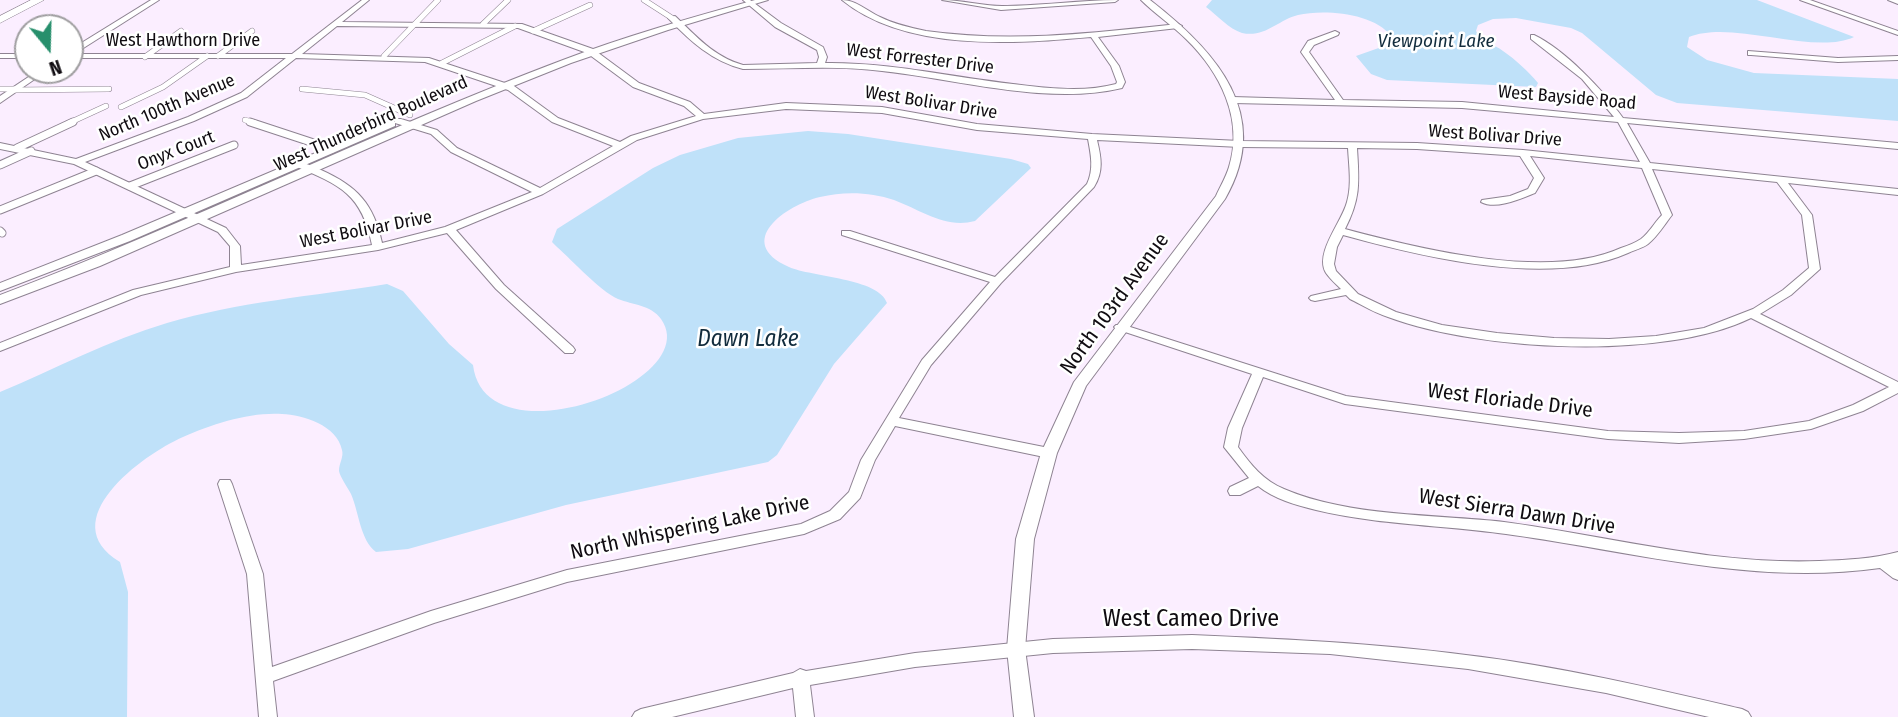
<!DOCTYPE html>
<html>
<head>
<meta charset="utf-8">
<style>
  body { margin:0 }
  #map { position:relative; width:1898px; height:717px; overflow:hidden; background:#fbeeff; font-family:"Fira Sans Condensed",sans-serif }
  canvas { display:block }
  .north { position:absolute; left:14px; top:14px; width:70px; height:70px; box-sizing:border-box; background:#fff; border:2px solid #9f9ea0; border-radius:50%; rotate:161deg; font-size:19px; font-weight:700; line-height:28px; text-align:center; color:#100c11 }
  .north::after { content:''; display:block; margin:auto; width:24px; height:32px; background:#278f6c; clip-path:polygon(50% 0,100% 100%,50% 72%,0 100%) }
</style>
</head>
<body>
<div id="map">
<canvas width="1898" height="717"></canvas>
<div class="north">N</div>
</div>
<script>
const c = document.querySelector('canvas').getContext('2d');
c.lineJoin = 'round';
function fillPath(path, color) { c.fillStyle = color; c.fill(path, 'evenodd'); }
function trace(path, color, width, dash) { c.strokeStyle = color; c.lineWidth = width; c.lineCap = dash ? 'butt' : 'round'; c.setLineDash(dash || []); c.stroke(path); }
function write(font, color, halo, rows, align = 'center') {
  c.font = font + ' "Fira Sans Condensed",sans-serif'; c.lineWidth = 5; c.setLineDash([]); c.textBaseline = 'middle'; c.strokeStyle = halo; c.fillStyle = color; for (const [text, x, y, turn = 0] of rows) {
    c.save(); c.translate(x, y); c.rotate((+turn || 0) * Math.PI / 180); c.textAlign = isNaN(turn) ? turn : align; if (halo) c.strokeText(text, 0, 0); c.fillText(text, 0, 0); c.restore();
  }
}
fillPath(new Path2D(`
  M1212 0H1757L1854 37C1814 56 1732 19 1689 37L1687 47 1707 60 1754 73 1898 79V121L1677 103 1656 95 1582 33 1571 28 1516 18 1493 19 1478 25 1476 31C1482 42 1494 44 1503 51 1516 60 1528 71 1538 83L1536 87 1387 80 1371 74 1356 56 1390 44 1391 36C1374 13 1324 9 1298 15 1278 20 1265 38 1242 33 1229 29 1217 15 1206 7Z
  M808 131 848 134 1011 159 1028 164 1031 168 975 221C945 229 921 210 894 200 871 192 844 191 820 197 786 205 733 242 789 267 811 277 879 278 887 303L834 364 777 455 768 462 566 505 408 549 376 552C360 540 359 512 351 494 348 488 340 477 339 471 339 463 344 457 342 450 337 425 303 415 282 414 249 412 213 424 183 437 142 455 52 521 120 562L128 592 127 717H0V392C55 369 109 340 167 323 238 302 314 296 387 284L403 291 449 344 473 365C485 464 706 382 661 319 651 305 633 305 618 299 600 291 573 261 557 247L552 242 557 229 653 168 680 155 738 138Z`), '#bfe1f9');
const pedestrianFar1 = new Path2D(`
  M644 0 672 18
  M483 24 508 0
  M533 31 590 5
  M218 56 252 31
  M384 56 438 0
  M145 57 181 31
  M442 63 515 26
  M0 89H16
  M302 89 365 95 410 115
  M14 90 109 89
  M121 107 163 87 207 56
  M245 120 255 123
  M69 123 106 106`);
const pedestrian = new Path2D(`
  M250 122 332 149
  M17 148 73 122
  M0 165 31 151
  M130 186 234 145
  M0 210 96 171
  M0 231 2 233`);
const minor = new Path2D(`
  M151 0H159L74 54H292L362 0H369L342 22 522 24 593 49 639 83 690 102 704 114 786 103 882 107 977 124 1092 134 1240 141 1417 143 1523 150 1640 162 1618 122 1462 108 1233 103 1229 100 1233 97 1335 100 1301 52 1308 41 1335 31 1339 33 1338 35 1314 45 1309 52 1343 100 1462 102 1614 117 1582 79 1531 39V35H1534C1565 50 1603 90 1623 118L1898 143V149L1627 123 1650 163 1898 189V195L1788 183 1812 215 1820 269 1791 295 1760 314 1898 382V393L1863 411 1811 429 1744 439 1679 443 1608 439 1345 404 1263 377 1242 428 1238 447C1250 464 1264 481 1284 489 1350 517 1433 514 1504 522 1609 536 1712 565 1819 561 1845 560 1872 559 1898 552V580L1893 578 1880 568C1753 586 1631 551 1506 534 1443 525 1379 525 1316 510 1296 505 1274 499 1258 486L1240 495H1230L1228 491 1230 487 1249 478 1224 447 1228 428 1252 374 1116 329 1114 327 1116 325H1124L1346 396 1608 431 1679 433 1744 431 1809 421 1853 405 1889 387 1751 318C1663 361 1479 351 1388 317 1375 313 1362 305 1350 299L1346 295 1315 301 1311 300 1309 298 1311 296 1341 289C1336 284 1330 279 1326 273 1314 253 1342 222 1347 202 1352 185 1349 166 1348 148L1240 147 1097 140C1101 157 1104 171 1094 187L1001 283 931 365 899 418 1049 448 1054 450 1056 453 1054 456 1049 458 895 426 875 460 860 498 840 519 804 534 567 582 434 623 273 681 277 717H259L247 574 218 484 220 480H230L232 484 263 574 272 667 431 611 567 570 801 524 830 511 849 492 861 460 922 360 990 282 842 235V231H850L995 277 1087 184C1094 169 1091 155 1088 139L977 130 882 113 786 109 703 119 637 140 543 194 456 230 504 285 573 347 575 350 573 353H565L496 289 447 233 378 250 236 272 141 295 0 351V343L133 290 230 267V246L218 232 74 164 0 149V143L76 159 188 117 241 93 286 58H70V50ZM337 26 518 28 587 53 633 87 684 106 696 116 631 136 620 142 558 118 514 86 429 58 302 54ZM296 58 425 62 508 90 552 122 613 146 540 188 457 148 437 130 401 119H395V123L431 134 451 152 532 192 445 227 382 243C374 204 357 186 321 170 312 166 304 162 295 162V166C340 185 362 194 372 245L241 265 240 246 226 228 85 162 194 121 247 97ZM1357 148 1417 149 1520 156 1534 178 1528 189 1510 196 1482 200 1481 202C1496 210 1520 199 1535 193L1544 178 1530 156 1642 168 1662 215C1655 222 1649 233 1641 239 1635 243 1627 246 1621 248 1549 281 1420 249 1345 229 1361 198 1359 182 1357 148ZM1652 169 1777 182 1802 215 1809 268 1783 290 1753 309 1704 328 1656 336 1609 339 1554 338 1497 333 1442 325 1396 312 1358 294 1336 271 1334 264 1337 247 1343 235C1423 257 1549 288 1628 253 1634 250 1643 248 1648 244 1657 237 1665 224 1672 215Z
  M743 0H750L781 23 823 47 827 57 825 63C888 62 951 77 1013 84 1047 88 1082 93 1116 84L1117 82 1111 66 1091 37C1013 44 906 52 842 0 856 0 867 11 880 17 894 24 911 28 926 31 1011 43 1094 33 1178 24L1182 26 1178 28 1098 37 1119 66 1125 82 1122 88C1048 106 957 79 882 71 836 65 790 69 743 69 712 61 690 41 668 18L675 16C696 36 714 57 743 65L817 63 819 57 817 50 775 27Z
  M942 0C962 0 982 6 1002 6 1041 6 1080 0 1118 0L1115 2 1001 10Z
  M1800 0H1810L1898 31V35Z
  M1748 51 1838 58 1898 56V60L1838 62 1751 55H1748Z
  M0 54H28V58H0Z
  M39 70H48L0 103V96Z
  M1192 635C1284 639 1375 643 1466 655 1559 666 1651 688 1742 709L1748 712 1751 717H1709L1606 693 1468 669 1330 654 1192 649 1053 653 915 667 810 685 814 717H796L793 688 672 717H632L635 712 641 709 793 673 800 669 806 671 915 653 1053 639Z`);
const tertiary = new Path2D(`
  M755 0H768L668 30 571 63 476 101 100 266 0 304V295C190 223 372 132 563 60 626 36 690 18 755 0Z
  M1141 0H1150C1216 51 1274 115 1225 199L1086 386 1057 453 1034 539 1025 649 1034 717H1014L1007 649 1016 539 1041 453 1074 382 1216 196C1220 187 1226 177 1229 167 1244 119 1220 72 1186 39 1172 25 1155 14 1141 0Z
  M1888 0H1898V4Z
  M391 121 395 122V126L130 241 0 291V283L122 235Z`);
const secondary = new Path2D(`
  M31 0H44L0 23V16Z`);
trace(pedestrianFar1, '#8e8392', 6);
trace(pedestrian, '#8e8392', 9);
trace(minor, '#8e8392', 2);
trace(tertiary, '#8e8392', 2);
trace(secondary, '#8e8392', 1);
trace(pedestrianFar1, '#fff', 5);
trace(pedestrian, '#fff', 7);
fillPath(minor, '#fff');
fillPath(tertiary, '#fff');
fillPath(secondary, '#fff');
write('18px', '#100c11', '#fff', [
  ["West Hawthorn Drive",183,41],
  ["West Forrester Drive",920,59,7],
  ["West Bayside Road",1567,98,5],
  ["West Bolivar Drive",931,103,9],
  ["North 100th Avenue",167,108,-23],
  ["West Thunderbird Boulevard",371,124,-24],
  ["West Bolivar Drive",1495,136,4],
  ["Onyx Court",176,151,-21],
  ["West Bolivar Drive",366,230,-11]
]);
write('italic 19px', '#122c3d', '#fff', [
  ["Viewpoint Lake",1436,42]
]);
write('21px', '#100c11', '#fff', [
  ["North 103rd Avenue",1115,304,-54],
  ["West Floriade Drive",1510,401,7],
  ["West Sierra Dawn Drive",1517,512,9],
  ["North Whispering Lake Drive",690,528,-12]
]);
write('italic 23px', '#122c3d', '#fff', [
  ["Dawn Lake",748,340]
]);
write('24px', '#100c11', '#fff', [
  ["West Cameo Drive",1191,619]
]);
</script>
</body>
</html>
